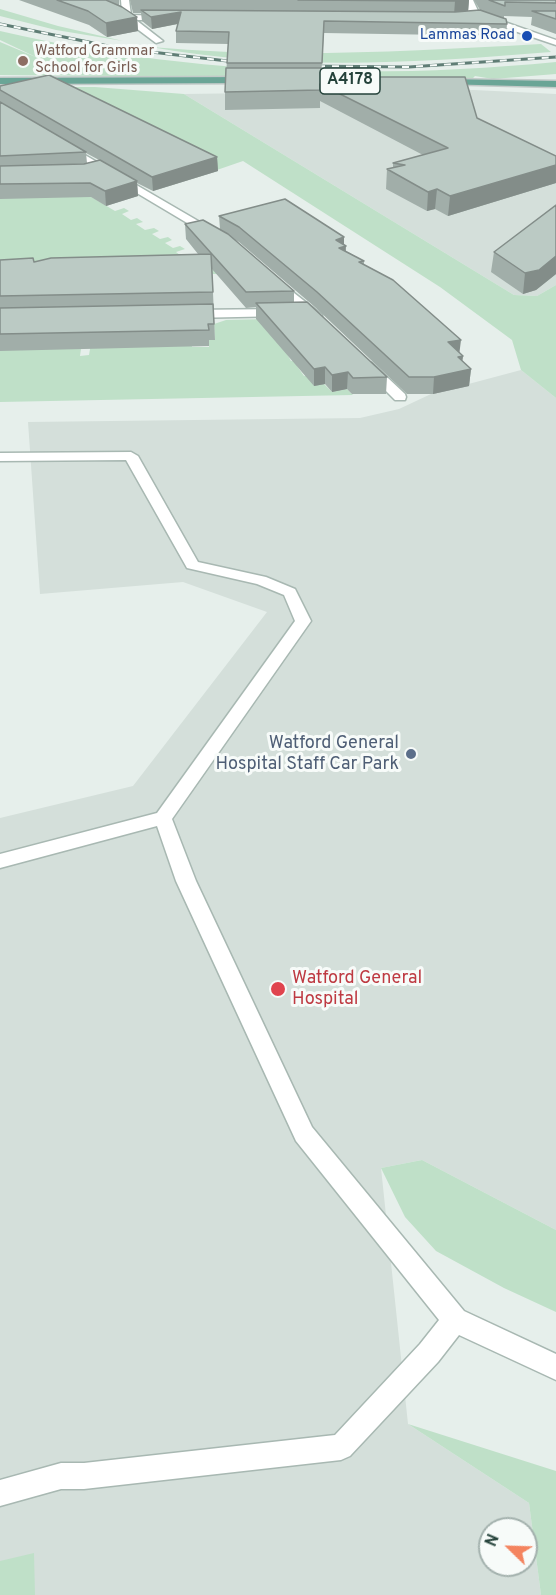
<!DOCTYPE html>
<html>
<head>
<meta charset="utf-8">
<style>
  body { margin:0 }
  #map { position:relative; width:556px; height:1595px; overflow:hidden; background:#e6efeb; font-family:Overpass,sans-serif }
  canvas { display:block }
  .north { position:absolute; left:478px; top:1517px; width:60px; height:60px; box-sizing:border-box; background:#f7fbf9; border:2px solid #a3b1ad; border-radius:50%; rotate:293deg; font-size:16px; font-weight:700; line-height:24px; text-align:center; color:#24423a }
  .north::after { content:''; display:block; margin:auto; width:21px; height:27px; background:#f4845f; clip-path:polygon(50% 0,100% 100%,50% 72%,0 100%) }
</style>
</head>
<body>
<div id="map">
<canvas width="556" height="1595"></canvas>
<div class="north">N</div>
</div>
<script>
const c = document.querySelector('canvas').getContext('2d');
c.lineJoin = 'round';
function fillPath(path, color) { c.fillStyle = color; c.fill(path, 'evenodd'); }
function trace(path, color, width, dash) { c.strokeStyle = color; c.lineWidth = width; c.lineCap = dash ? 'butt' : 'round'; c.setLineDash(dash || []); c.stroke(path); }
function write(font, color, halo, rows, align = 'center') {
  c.font = font + ' Overpass,sans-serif'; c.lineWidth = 6; c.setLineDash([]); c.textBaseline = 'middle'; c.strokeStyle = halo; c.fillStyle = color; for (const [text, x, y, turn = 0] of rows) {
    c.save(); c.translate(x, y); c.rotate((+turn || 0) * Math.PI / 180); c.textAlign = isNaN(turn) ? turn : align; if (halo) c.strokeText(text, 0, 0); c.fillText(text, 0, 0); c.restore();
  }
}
fillPath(new Path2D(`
  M474 90 556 94V285L537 296 514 295 184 94Z
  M521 370 556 398V1230L422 1160 381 1168 408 1424 529 1503 541 1595H0V818L133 786 267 612 183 582 40 594 28 422 360 418 399 409 431 394ZM490 1529H526V1565H490Z`), '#d4dfda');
fillPath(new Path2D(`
  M0 9 58 26 123 41 56 30 0 16Z
  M0 31C182 74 370 80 556 62V74L493 79 475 76 472 79 0 75V42L38 58 0 40Z
  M541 44 551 52C418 63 283 71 151 47 281 59 411 51 541 44Z
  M55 87H95L184 94 514 295 537 296 556 285V398L521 370 512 340 440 287 243 161 214 171Z
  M83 192 115 211 124 208 129 211 122 214 131 220 137 218 143 222 136 224 145 230 154 228 159 231 152 234 160 239 168 237 172 240 165 243 173 248 180 246 185 249 176 252 185 259 193 256 220 274H0V198Z
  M268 319 291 361 301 359 297 366 304 376 314 374 332 392 347 389 353 395 0 402V349H81L80 356 89 355 91 343 191 341 192 347H209V340H215L214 324 226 320Z
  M422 1160 556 1230V1312L504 1288 436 1251 405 1217 381 1168Z
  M408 1424 556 1471V1595H541L529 1503Z
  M34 1553 35 1595H0V1561Z`), '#bfe0c8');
const minor = new Path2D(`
  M82 0H93L122 12 121 0H129L131 15 167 16 168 18 164 20H136L163 41 156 43 124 19Z
  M465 0H473L479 13 556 40V45L473 17 468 11Z
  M66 144 217 232 218 234 217 236H209L63 149 61 147Z
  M275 278 322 315V321H314L271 283V279Z
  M280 309 286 313 284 316 191 318 185 314 191 310Z
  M368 362 372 363 405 394 406 397 405 400H395L364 369 362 366Z
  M131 452 138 456 198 562 266 577 295 589 311 621 172 819 196 881 312 1127 464 1311 556 1354V1380L459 1335 438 1362 350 1456 341 1460 84 1489H61L0 1506V1480L61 1463H84L335 1435 420 1344 439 1320 296 1141 176 881 157 826 0 868V854L157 813 295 621 284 595 257 584 187 568 126 460 0 461V453Z`);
const major = new Path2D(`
  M0 78 250 77 254 80 250 83 0 84Z
  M443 79 556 81V87L440 84 439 82Z`);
trace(minor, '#a8b8b2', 3);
trace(major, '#c2cac8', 3);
fillPath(minor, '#fff');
fillPath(major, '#6aa596');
const rail = new Path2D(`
  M0 24 118 48 244 63
  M304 66 409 67 556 57`);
trace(rail, '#5f7d75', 3);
trace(rail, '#f7fbf9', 2, [7]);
fillPath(new Path2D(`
  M19 0H119V6L137 17 138 31 107 37 89 25Z
  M130 0H469L468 11 480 10 474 0H556V34L531 25 532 17 504 16V18L507 24 506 36 324 33 321 77 477 118 556 156V183L448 216 435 209 427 211 386 189 387 169 393 168V163L423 155 320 101V108L225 110V92L228 44 176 43V31L178 24 152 29 142 21 141 13H133Z
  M0 86 217 157 218 171 153 191 137 183 138 196 106 206 91 197 0 199ZM86 153 99 160 87 163Z
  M556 205V274L536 290 523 294 491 272 494 252Z
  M219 216 344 237V245L346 251 364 261V265L463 356 462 361 471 369 469 386 433 394H407L316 308 239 242 233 239 294 291V302L387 377 386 394H352L347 389 332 392 325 384 314 386 256 319V307L246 308 212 269 215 340H209V346L0 351V260L34 262 198 254 186 239 185 224 220 229Z`), '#a1aea9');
fillPath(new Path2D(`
  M463 0H469L468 13 454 15 455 1Z
  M181 12 182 23 152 29 151 17Z
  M137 17 138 31 107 37 106 23Z
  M217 157 218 171 153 191 152 177Z
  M556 165V183L448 216 450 196Z
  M137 181 138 196 106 206 105 191Z
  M437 189 435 209 427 211 428 192Z
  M344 237V246H346L345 261 336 240Z
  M556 256V274L536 290 523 294 525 273Z
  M461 340 459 356 448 342Z
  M463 356 461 371 471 369 469 386 433 394 434 377 458 357Z
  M325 367V384L314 386V369Z
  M348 372 347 389 332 392V375Z`), '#838d89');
const building = new Path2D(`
  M57 0H106L122 7 137 17 106 23 88 11Z
  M298 0H463L455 1Z
  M489 0H556V3L505 2V6Z
  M141 10 455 12 480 10 506 19 507 24 324 21 322 63H227L229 32 176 31 181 12 151 17Z
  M532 11H556V19Z
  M226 68H321V77H465L477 118 556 156V165L450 196 437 189 428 192 387 169 405 165 393 163 448 148 320 84V90L225 92Z
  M49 75 217 157 152 177 0 90V86Z
  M0 102 86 152 0 156Z
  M100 160 137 181 105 191 90 183 0 184V166L84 164Z
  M285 199 344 237 336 240 346 246 339 248 364 261 359 262 393 280 461 340 448 342 463 356 458 357 471 369 434 377H409L317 292 239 227 219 216Z
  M556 205V256L539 270 525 273 494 252Z
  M203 220 228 234 294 291 246 292 185 224Z
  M211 254 213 292 0 296V260L33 258 34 262 51 258Z
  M307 302 387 377 353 378 348 372 332 375 325 367 314 369 256 303Z
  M213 304 214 324H208L209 330 0 334V308Z`);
fillPath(building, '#bbcac4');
trace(building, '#838d89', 1.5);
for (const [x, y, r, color] of [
  [527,36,6,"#1a4fb4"],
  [23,61,6,"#8d6e63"],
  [411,754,6,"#5c6f8a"],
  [278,989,8,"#e0444e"]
]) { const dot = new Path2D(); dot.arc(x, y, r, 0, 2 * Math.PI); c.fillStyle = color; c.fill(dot); trace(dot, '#f7fbf9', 2); }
write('15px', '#164399', '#f7fbf9', [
  ["Lammas Road",515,36]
], 'right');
write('15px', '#785e54', '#f7fbf9', [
  ["Watford Grammar",35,52],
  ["School for Girls",35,69]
], 'left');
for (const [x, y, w] of [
  [350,81,60]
]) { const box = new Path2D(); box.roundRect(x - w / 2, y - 13, w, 26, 4.5); c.fillStyle = '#f7fbf9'; c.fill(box); trace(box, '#24423a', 1.5); }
write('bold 16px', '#24423a', null, [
  ["A4178",350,81]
]);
write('18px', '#4e5e75', '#f7fbf9', [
  ["Watford General",399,744],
  ["Hospital Staff Car Park",399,765]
], 'right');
write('18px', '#be3a42', '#f7fbf9', [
  ["Watford General",292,979],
  ["Hospital",292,1000]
], 'left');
</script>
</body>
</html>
